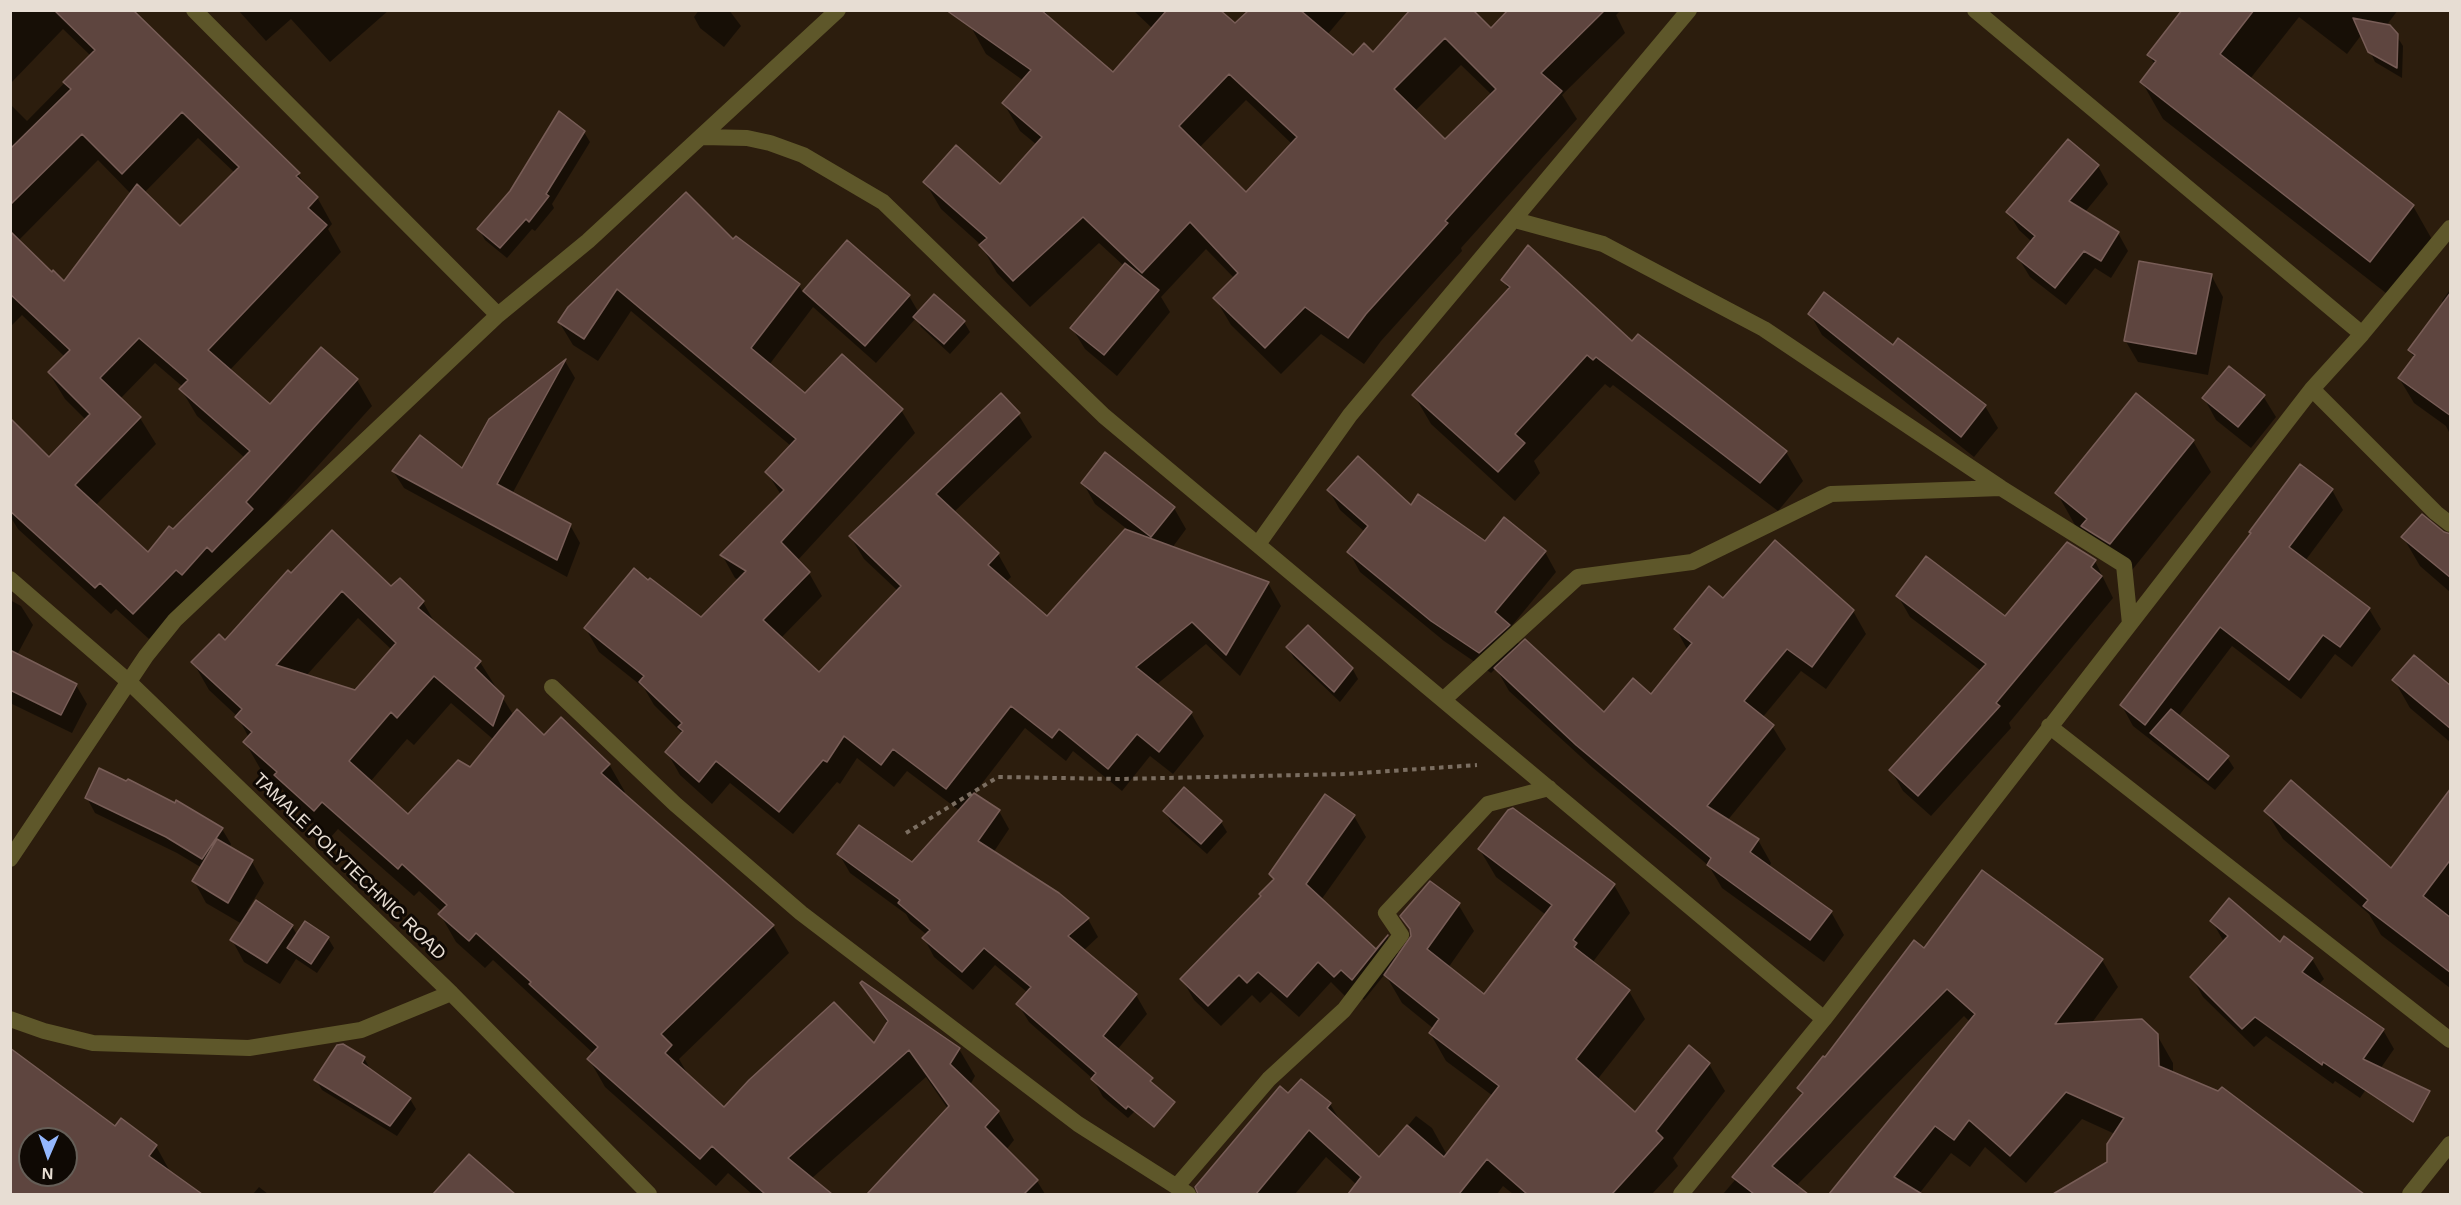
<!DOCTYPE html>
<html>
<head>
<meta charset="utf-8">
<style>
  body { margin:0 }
  #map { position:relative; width:2461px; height:1205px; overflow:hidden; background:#2c1d0d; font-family:Arial,sans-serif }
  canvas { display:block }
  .frame { position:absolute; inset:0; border:12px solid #e7ddd3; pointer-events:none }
  .north { position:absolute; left:18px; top:1127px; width:60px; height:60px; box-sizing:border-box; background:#0f0904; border:2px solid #655e57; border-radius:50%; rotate:182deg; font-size:16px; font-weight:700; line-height:24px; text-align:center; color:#e7ddd3 }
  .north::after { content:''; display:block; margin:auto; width:21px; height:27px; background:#94b7fd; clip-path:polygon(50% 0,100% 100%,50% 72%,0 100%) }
</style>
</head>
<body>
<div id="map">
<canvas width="2461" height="1205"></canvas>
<div class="frame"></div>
<div class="north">N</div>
</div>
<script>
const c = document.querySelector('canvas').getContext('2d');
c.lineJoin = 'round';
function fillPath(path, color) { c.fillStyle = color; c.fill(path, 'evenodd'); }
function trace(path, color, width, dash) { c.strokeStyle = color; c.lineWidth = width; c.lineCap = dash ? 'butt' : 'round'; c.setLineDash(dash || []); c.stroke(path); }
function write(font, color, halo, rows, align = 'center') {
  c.font = font + ' Arial,sans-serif'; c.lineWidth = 6; c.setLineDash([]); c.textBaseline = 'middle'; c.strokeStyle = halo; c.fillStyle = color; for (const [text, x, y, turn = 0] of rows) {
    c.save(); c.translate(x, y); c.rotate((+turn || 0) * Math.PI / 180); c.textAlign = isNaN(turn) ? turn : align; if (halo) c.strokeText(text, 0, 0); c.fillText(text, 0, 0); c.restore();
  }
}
fillPath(new Path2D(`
  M10 10H131L298 174 306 187 317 197 332 224 328 229 341 252 229 371 270 406 357 380 372 406 262 528 149 639 116 609 111 614 18 529 10 516V421L49 459 86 420 65 399 49 373 65 357 22 315 10 327V104L27 121 91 56 63 29 10 84ZM198 138 235 173 180 228 144 193ZM98 160 131 194 65 283 18 241ZM155 363 183 387 181 389 197 416 245 458 148 554 95 506 156 444 140 418 120 399Z
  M238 10H389L330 62 291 19 266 41Z
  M699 10H729L741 26 724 47 700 28 694 17Z
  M986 10H1044L1055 24 1113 74 1153 29 1133 10H1218L1235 25 1252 10H1348L1327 35 1353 57 1374 54 1412 10 1491 30 1510 10H1621L1616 15 1625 33 1562 95 1577 119 1461 248 1462 251 1381 341 1364 364 1321 334 1281 374 1231 325 1215 298 1234 278 1206 249 1161 297 1170 312 1117 376 1085 349 1072 328 1124 266 1099 243 1030 307 997 273 981 245 941 209 925 182 1000 186 1037 145 1020 131 1004 104 1024 81 986 54 971 27ZM1461 65 1492 95 1445 141 1415 111ZM1246 100 1292 144 1246 194 1199 148Z
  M2184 10H2398L2386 26 2396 35 2403 46 2402 78 2375 62 2362 34 2347 54 2299 17 2250 79 2413 206 2434 243 2391 297 2163 119 2142 82 2155 65 2149 55Z
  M584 132 590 142 552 204 554 208 535 231 532 229 507 258 485 240 479 229Z
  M2098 166 2108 184 2085 212 2118 233 2128 251 2111 278 2095 268 2066 305 2030 277 2019 259 2032 242 2019 230 2008 212Z
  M733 242 799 285 803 293 847 242 909 296 919 313 964 322 970 332 950 354 921 327 916 318 876 363 813 307 769 365 805 395 901 410 915 433 797 561 809 573 822 596 781 638 819 674 898 591 864 559 850 536 1018 414 1032 437 954 512 998 554 1011 577 1006 582 1047 618 1132 533 1095 504 1083 483 1174 508 1186 529 1172 548 1268 583 1281 606 1240 676 1206 644 1156 685 1191 713 1204 736 1173 774 1150 756 1122 791 1073 751 1066 761 1025 728 973 795 999 811 1009 829 993 853 1058 894 1088 919 1098 937 1083 951 1136 995 1147 1014 1117 1050 1155 1091 1128 1118 1103 1097 1093 1079 1029 1022 1018 1004 1028 993 995 965 973 990 934 957 924 938 927 935 910 921 906 914 850 873 839 854 912 864 960 811 907 771 894 787 857 758 840 784 837 782 793 834 730 783 712 804 680 775 667 752 683 734 654 705 644 688 599 652 586 629 701 619 739 580 735 578 722 555 781 495 767 472 791 446 631 311 598 361 573 345 559 322 569 308Z
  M2211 275 2223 297 2208 375 2138 362 2125 340Z
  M1503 280 1632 343 1786 452 1803 481 1778 511 1613 385 1610 388 1605 384 1534 461 1540 473 1515 501 1431 424 1414 395 1509 290Z
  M2450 290V434L2446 426 2414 403 2399 378 2414 358 2410 350 2443 304 2442 301Z
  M1810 314 1893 347 1899 340 1985 406 1998 428 1974 457 1822 335Z
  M565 361 575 378 512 494 570 525 580 543 567 577 404 488 393 471H463L490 420Z
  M2263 396 2276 417 2251 448 2216 420 2204 398Z
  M2193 441 2211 472 2128 575 2075 525 2057 493Z
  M1329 490 1411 507 1485 543 1545 552 1556 572 1510 628 1520 646 1605 714 1651 696 1688 651 1676 629 1724 600 1853 611 1866 634 1826 689 1801 671 1762 718 1772 726 1786 749 1727 821 1758 840 1771 863 1769 867 1831 912 1844 935 1824 962 1722 888 1709 866 1592 767 1509 691 1496 668 1491 673 1444 641 1360 572 1349 552 1365 532 1340 510Z
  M2332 490 2343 510 2305 561 2369 609 2381 629 2352 667 2335 654 2301 699 2232 646 2178 717 2227 757 2234 768 2215 790 2133 726 2122 706Z
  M2443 534 2450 535V592L2420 566 2403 537Z
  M2068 544 2095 561 2113 598 2009 723 2011 728 1931 816 1903 791 1891 770 1981 671 1910 617 1898 596 2006 618Z
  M292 575 391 588 423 602 436 625 480 662 514 716 544 737 609 764 625 792 623 794 773 926 789 953 679 1059 687 1073 724 1109 874 1046 888 1024 863 984 959 1049 975 1076 970 1085 998 1112 1014 1140 1006 1150 1037 1181 1045 1194H869L948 1109 926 1077 811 1179 829 1194H752L728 1173 716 1186 605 1087 589 1059 594 1054 493 960 485 968 456 942 440 914 442 912 419 891 414 896 338 829 330 838 292 803 285 792 261 770 245 742 249 738 238 717 209 690 193 662 225 642ZM358 618 392 650 355 691 306 676ZM451 703 494 740 470 769 408 816 370 782 407 739 414 745Z
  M10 600 21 606 33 625 17 655 76 685 87 704 72 733 10 703Z
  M1288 648 1352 668 1358 679 1340 702 1294 658Z
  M2394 680 2450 688V742L2410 708Z
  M2450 791V988L2381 935 2369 914 2283 839 2266 811 2392 870Z
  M1325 796 1354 816 1366 837 1321 900 1376 951 1387 936 1399 956 1413 936 1402 916 1458 904 1474 931 1448 968 1484 996 1546 915 1496 877 1480 850 1614 885 1630 913 1592 963 1629 991 1645 1019 1597 1080 1635 1114 1709 1064 1725 1091 1673 1158 1678 1166 1652 1194H1513L1503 1186 1497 1194H1350L1357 1185 1326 1157 1295 1194H1200L1202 1188 1301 1081 1330 1104 1341 1122 1380 1159 1416 1116 1432 1128 1447 1155 1493 1096 1446 1061 1430 1033 1434 1029 1402 1003 1385 974 1364 1000 1354 990 1346 997 1331 982 1299 1017 1271 992 1260 1003 1252 995 1221 1026 1194 1000 1182 979 1263 897 1274 881 1271 874Z
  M87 798 222 829 231 844 229 848 252 862 264 883 247 911 292 926 297 935 328 938 334 948 317 973 296 959 280 984 244 962 232 940 242 924 206 903 194 881 202 868 177 853 95 813Z
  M1165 811 1221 822 1227 832 1207 854 1171 822Z
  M2212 921 2280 944 2312 959 2324 979 2318 985 2383 1030 2394 1049 2360 1098 2335 1081 2333 1084 2266 1036 2254 1047 2203 997 2192 977 2224 942Z
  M1924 950 2102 960 2118 987 2091 1024 2157 1035 2173 1063V1074L2319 1178 2303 1194H2094L2090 1180 2109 1163 2115 1134 2082 1119 2026 1183 1985 1147 1970 1167 1951 1153 1919 1194H1831L1970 1022 1964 1016 1795 1187 1805 1194H1723L1735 1180 1734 1177 1803 1096 1799 1089Z
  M10 1050 115 1128 156 1146 172 1175 199 1194H10ZM30 1139H66V1175H30Z
  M364 1058 370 1069 410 1099 416 1109 397 1136 322 1090 316 1080Z
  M470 1156 513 1194H439L437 1192Z
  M259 1187 268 1194H253Z`), '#0007');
const building = new Path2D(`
  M54 10H133L300 173 296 176 318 197 308 208 327 225 208 350 270 404 321 347 358 379 246 502 253 509 212 552 207 547 182 575 176 570 133 614 100 583 95 588 10 511V418L49 457 90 414 48 372 70 350 10 294V231L52 272 53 270 64 281 137 184 180 226 239 167 182 112 122 174 82 134 10 205V149L71 89 63 82 95 50ZM139 338 188 380 179 389 250 451 173 529 169 526 148 552 75 485 141 417 100 378Z
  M946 10H1041L1113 72 1167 10H1220L1235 23 1249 10H1300L1353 55 1364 43 1373 52 1410 10H1473L1491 28 1508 10H1605L1541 73 1562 91 1445 221 1448 223 1366 314 1348 338 1305 307 1265 348 1213 298 1238 273 1190 222 1142 273 1083 217 1013 281 979 245 987 238 923 182 956 145 1000 184 1042 137 1002 103 1031 70ZM1445 38 1496 89 1445 139 1394 89ZM1229 74 1297 137 1246 192 1179 126Z
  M2182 10H2254L2220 54 2414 205 2370 262 2140 82 2156 61 2147 55Z
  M2353 18 2390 25 2398 34 2397 68 2368 52Z
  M559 111 585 131 546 194 549 196 529 222 526 219 500 248 477 229 510 191Z
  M2068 139 2099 165 2069 201 2119 232 2101 261 2084 251 2055 288 2017 258 2035 236 2006 212Z
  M686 192 733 239 736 236 800 284 751 348 805 393 842 354 903 409 781 542 810 572 763 620 819 672 901 586 849 536 1001 393 1020 413 936 494 999 553 988 565 1047 616 1125 529 1269 582 1226 655 1192 622 1136 667 1192 712 1159 752 1137 734 1108 769 1059 729 1052 738 1011 706 946 789 893 749 881 765 844 736 827 762 823 760 779 812 716 761 699 782 665 752 683 731 678 727 682 723 639 682 644 676 584 628 634 568 648 580 650 578 701 617 746 571 720 555 784 490 765 472 796 439 617 289 584 339 558 322 568 307Z
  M847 240 910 295 865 346 803 291Z
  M1528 245 1632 341 1638 334 1787 451 1760 483 1596 357 1593 360 1587 355 1515 434 1525 443 1498 472 1412 395 1510 287 1501 280Z
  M2139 261 2212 274 2196 354 2124 341Z
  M1125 263 1159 290 1104 355 1070 328Z
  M1824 292 1893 345 1898 338 1986 405 1961 437 1808 314Z
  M2451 292V416L2398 378 2415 355 2408 350Z
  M934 294 965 321 944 344 913 317Z
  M566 359 497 484 571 524 557 560 392 471 420 435 462 468 489 419Z
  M2229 366 2265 395 2238 427 2202 398Z
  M2136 393 2194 440 2110 544 2081 526 2087 519 2055 493Z
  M1105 452 1175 507 1151 537 1081 483Z
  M1358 456 1411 505 1418 494 1485 541 1504 517 1546 551 1495 612 1510 625 1479 653 1431 621 1347 552 1368 526 1327 490Z
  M2300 464 2333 489 2289 547 2370 608 2340 647 2323 635 2289 680 2220 627 2145 725 2120 705 2251 533 2249 532Z
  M2422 514 2444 532 2451 534V578L2401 537Z
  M332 530 391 586 400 578 424 601 418 608 481 661 475 668 504 696 493 726 434 676 397 718 391 712 349 761 408 814 458 760 470 767 517 709 544 735 561 717 610 764 601 773 774 925 661 1034 672 1045 665 1053 724 1107 749 1080 834 1002 874 1043 888 1021 860 983 862 981 960 1048 950 1064 999 1111 985 1127 1038 1180 1024 1194H867L949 1106 909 1050 788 1158 832 1194H765L712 1146 700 1159 587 1059 598 1047 529 984 531 982 476 933 469 941 438 914 447 905 402 864 398 869 322 802 314 811 274 775 277 772 243 742 252 732 235 717 242 709 191 662 219 634 225 640 288 570 291 573ZM342 591 396 643 355 690 276 665Z
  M1775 540 1854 610 1812 667 1787 649 1744 701 1774 725 1707 806 1759 839 1750 852 1832 911 1810 940 1707 865 1711 858 1576 745 1494 668 1525 639 1604 712 1633 678 1651 694 1692 643 1674 629 1709 586 1723 598Z
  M2067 542 2096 560 2091 567 2102 576 1996 703 2000 706 1918 796 1889 770 1986 664 1896 596 1926 556 2005 616Z
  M1308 625 1353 668 1334 692 1286 647Z
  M10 650 77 684 61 715 10 690Z
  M2414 655 2451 686V729L2392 680Z
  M2171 709 2229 756 2208 780 2150 733Z
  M99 768 126 781 128 779 175 803 176 800 223 828 202 859 166 837 85 798Z
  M2291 780 2391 868 2451 788V859L2423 896 2451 918V973L2363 906 2368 900 2264 811Z
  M1184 787 1222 821 1201 844 1163 811Z
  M974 793 1000 810 978 841 1059 893 1089 918 1068 936 1137 994 1103 1036 1153 1078 1150 1081 1175 1102 1154 1127 1128 1106 1126 1109 1091 1079 1096 1073 1016 1004 1031 987 984 948 962 972 922 938 930 930 898 903 900 900 837 854 859 825 912 862Z
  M1325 794 1355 815 1306 884 1376 949 1388 935 1352 980 1341 970 1334 977 1318 962 1287 997 1258 972 1247 983 1239 975 1208 1006 1180 979 1261 896 1259 894 1274 879 1269 874Z
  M1513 808 1615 884 1573 940 1577 943 1574 947 1630 990 1576 1059 1635 1112 1689 1045 1710 1063 1656 1131 1663 1138 1612 1194H1527L1487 1159 1459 1194H1348L1361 1177 1309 1130 1256 1194H1198L1195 1187 1280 1086 1288 1093 1301 1079 1331 1103 1327 1108 1379 1157 1407 1125 1444 1157 1499 1086 1429 1033 1439 1019 1384 975 1411 936 1410 929 1400 916 1430 881 1460 903 1427 949 1484 994 1552 905 1478 849 1508 810Z
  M217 839 253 860 228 903 192 881Z
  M1982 870 2103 959 2055 1024 2142 1019 2158 1034 2159 1066 2218 1091 2222 1087 2364 1194H2053L2107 1162V1144L2124 1118 2066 1092 2010 1156 1969 1120 1954 1140 1935 1126 1894 1177 1922 1194H1829L1975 1014 1947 989 1772 1166 1808 1194H1754L1732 1177 1803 1093 1797 1088 1823 1056 1825 1057 1914 940 1924 948Z
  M2229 898 2280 942 2284 936 2313 958 2302 972 2384 1029 2363 1059 2430 1091 2413 1122 2323 1062 2322 1065 2255 1017 2242 1029 2190 977 2228 936 2210 921Z
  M256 900 293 925 267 963 230 940Z
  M305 921 329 937 311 964 287 948Z
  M343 1044 365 1057 362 1063 411 1098 390 1126 314 1080 337 1045Z
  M10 1048 115 1126 121 1118 157 1145 149 1156 202 1194H10ZM30 1139H66V1175H30Z
  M469 1154 515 1194H433Z`);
fillPath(building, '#5e453f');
trace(building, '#785d57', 1.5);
trace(new Path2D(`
  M906 833 998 777 1120 779 1347 774 1477 765`), '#7b6e61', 4, [4.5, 4.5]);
trace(new Path2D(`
  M194 10 498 315
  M1975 10 2362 334
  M703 137 747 138 770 143 803 155 883 202 1104 416 1824 1019
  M1515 220 1603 244 1764 329 2001 488 2124 565 2130 624
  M2312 389 2436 513 2450 524
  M1258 544 1350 415 1689 10
  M10 579 129 682 451 993 649 1194
  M552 687 675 804 801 913 1078 1124 1188 1194
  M1443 700 1578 577 1692 562 1831 494 2001 488
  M2049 726 2450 1040
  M10 859 146 656 175 620 498 315 588 241 838 10
  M10 1019 44 1031 93 1043 249 1048 361 1030 451 993
  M1177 1186 1269 1079 1344 1010 1401 935 1386 913 1488 804 1549 788
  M1681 1194 1824 1019 2312 389 2362 334 2450 228
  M2410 1194 2450 1144`), '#5e572a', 16);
write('18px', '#e7ddd3', '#0f0904', [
  ["TAMALE POLYTECHNIC ROAD",349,867,44]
]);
</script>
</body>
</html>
